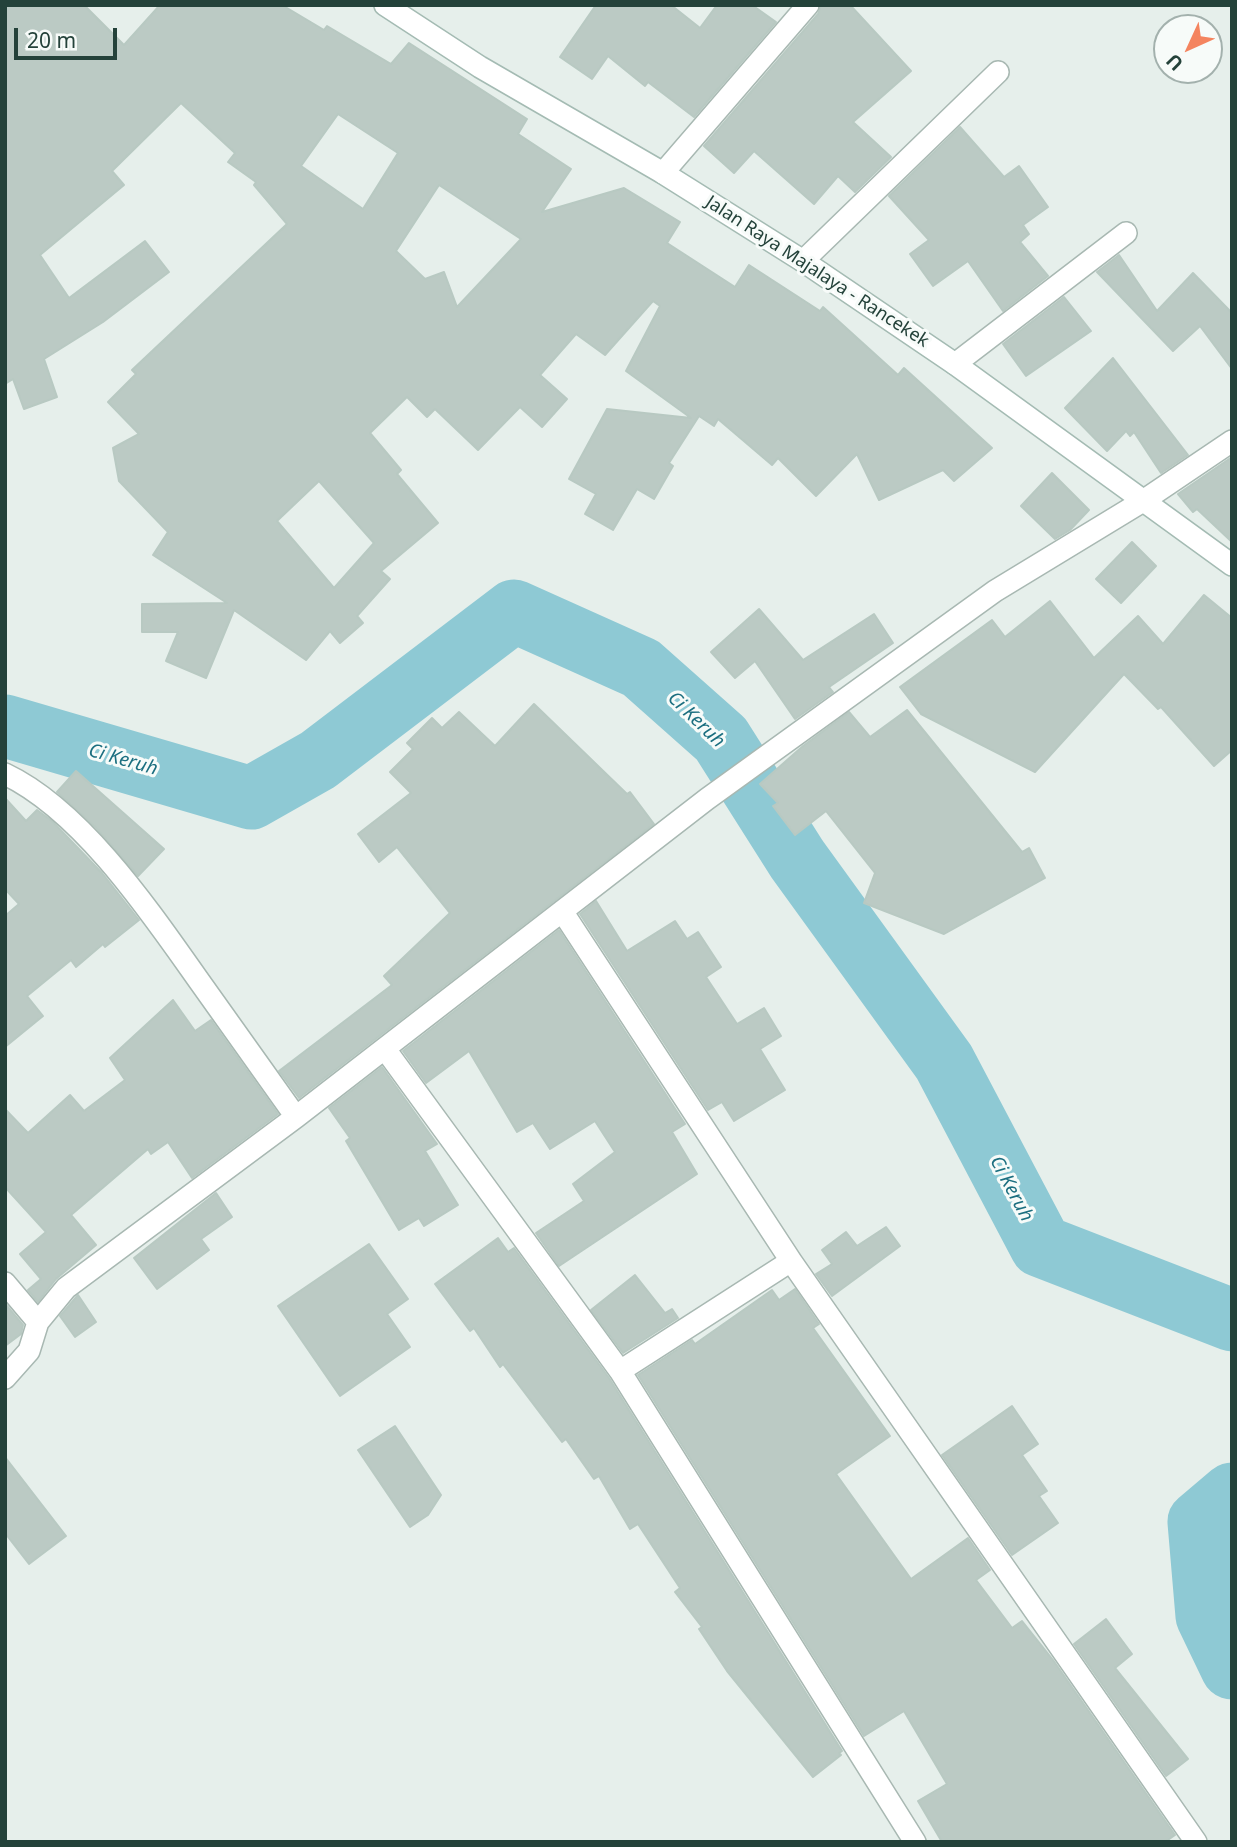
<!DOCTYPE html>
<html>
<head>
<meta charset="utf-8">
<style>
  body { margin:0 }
  #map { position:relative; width:1237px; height:1847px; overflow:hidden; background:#e6efeb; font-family:"Noto Sans",sans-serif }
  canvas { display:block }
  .frame { position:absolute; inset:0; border:7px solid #24423a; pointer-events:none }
  .north { position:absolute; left:1153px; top:14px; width:70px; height:70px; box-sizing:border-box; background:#f7fbf9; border:2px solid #a3b1ad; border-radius:50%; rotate:225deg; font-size:19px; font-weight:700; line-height:28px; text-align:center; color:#24423a }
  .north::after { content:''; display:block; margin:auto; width:24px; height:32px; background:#f4845f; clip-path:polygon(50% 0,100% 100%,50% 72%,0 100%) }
  .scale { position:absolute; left:14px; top:28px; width:103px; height:32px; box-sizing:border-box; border:4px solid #24423a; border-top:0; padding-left:9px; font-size:21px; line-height:24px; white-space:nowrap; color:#24423a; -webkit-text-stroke:5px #f7fbf9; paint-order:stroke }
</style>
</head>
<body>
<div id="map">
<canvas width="1237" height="1847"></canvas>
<div class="frame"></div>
<div class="north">U</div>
<div class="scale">20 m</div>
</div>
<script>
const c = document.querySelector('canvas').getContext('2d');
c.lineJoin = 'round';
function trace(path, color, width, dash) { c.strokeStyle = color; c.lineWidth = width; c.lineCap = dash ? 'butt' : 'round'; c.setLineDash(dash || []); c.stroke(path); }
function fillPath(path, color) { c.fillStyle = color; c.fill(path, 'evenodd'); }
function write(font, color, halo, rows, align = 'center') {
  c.font = font + ' "Noto Sans",sans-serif'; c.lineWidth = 6; c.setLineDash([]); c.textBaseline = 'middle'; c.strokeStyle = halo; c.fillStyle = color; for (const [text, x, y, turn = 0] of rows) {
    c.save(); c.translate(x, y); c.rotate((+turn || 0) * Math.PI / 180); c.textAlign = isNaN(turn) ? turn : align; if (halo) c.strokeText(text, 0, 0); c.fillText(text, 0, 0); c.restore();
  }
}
trace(new Path2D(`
  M5 726 251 798 318 760 514 611 641 668 721 739 797 859 944 1062 1041 1246 1232 1320
  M1232 1494 1199 1522 1207 1616 1232 1668`), '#8ec9d4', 63);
const building = new Path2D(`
  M5 5H84L124 45 160 5H282L324 30 327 26 391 64 409 43 527 119 518 134 571 169 542 212 624 188 680 222 667 243 735 287 749 265 820 311 823 307 898 375 904 368 992 448 954 481 943 470 879 500 857 454 816 496 778 458 772 465 718 419 714 426 699 416 669 463 673 466 654 499 637 489 613 530 585 514 596 494 569 479 607 409 691 418 626 371 660 306 653 301 605 355 576 334 540 375 567 399 542 427 520 407 478 450 435 409 427 417 407 397 370 433 401 470 397 474 438 523 381 571 390 579 357 616 363 623 340 643 330 631 306 660 234 610 206 678 166 661 178 632H142V604L227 603 153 555 168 532 119 481 113 448 139 434 108 402 136 374 132 370 287 224 254 185 256 182 228 162 235 153 181 103 112 171 124 185 40 255 69 298 145 241 169 272 103 322 44 359 57 397 24 409 13 379 5 384ZM338 114 398 153 363 209 301 166ZM439 185 521 239 457 307 444 272 425 279 396 251ZM319 481 374 543 334 588 277 521Z
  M596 5H671L700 28 717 5H752L776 22 694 117 648 82 645 86 608 56 592 79 560 57Z
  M821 5H850L911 71 853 122 891 157 855 192 838 176 814 204 754 151 734 173 704 146 818 14Z
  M960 127 1004 177 1019 166 1048 207 1023 225 1029 234 1020 242 1048 276 1003 311 968 261 933 286 910 254 929 240 889 196Z
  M1119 255 1157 311 1193 273 1232 313V369L1200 326 1173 351 1097 272Z
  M1064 297 1091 331 1026 376 1003 344Z
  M1113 358 1188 455 1161 473 1134 432 1130 436 1126 431 1107 451 1065 408Z
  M1232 457V542L1197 509 1193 512 1178 494Z
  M1052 473 1089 510 1070 530 1055 539 1021 506Z
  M1132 542 1156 566 1121 603 1096 579Z
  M1204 595 1232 618V750L1214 766 1161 707 1158 709 1124 674 1035 772 921 714 900 687 992 620 1005 637 1050 601 1094 658 1138 616 1163 644Z
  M759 609 803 660 874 614 893 643 829 687 833 692 795 719 755 661 735 678 711 652Z
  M534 704 627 794 630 792 654 824 299 1098 279 1071 392 985 384 976 450 913 397 847 379 862 358 834 411 793 390 772 413 749 407 743 432 718 442 728 459 712 495 746Z
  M907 710 1022 852 1029 848 1045 878 944 934 864 903 875 873 826 811 795 835 773 806 778 803 760 784 803 746 849 712 870 737Z
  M76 771 164 849 138 876 96 828 57 792Z
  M5 798 26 821 37 810 52 821 102 873 139 920 105 947 103 944 76 967 71 960 27 996 43 1016 5 1047V916L19 904 5 889Z
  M596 901 627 951 675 921 687 939 698 932 721 967 706 977 737 1024 764 1008 781 1036 760 1049 785 1090 734 1121 722 1102 708 1110 580 914Z
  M559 930 685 1124 672 1132 697 1174 559 1266 536 1233 584 1201 573 1184 615 1152 595 1121 550 1149 533 1123 517 1132 469 1051 426 1083 403 1051Z
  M173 1000 195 1031 211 1020 278 1114 192 1178 168 1142 151 1154 148 1149 71 1215 96 1245 56 1279 38 1302 28 1290 41 1279 20 1254 46 1232 5 1187V1109L28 1133 70 1095 84 1111 125 1080 110 1058Z
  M382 1067 437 1144 425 1151 458 1205 424 1226 419 1218 399 1230 346 1141 350 1138 329 1108Z
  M216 1193 232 1217 201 1239 209 1250 157 1289 134 1258Z
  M886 1227 900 1246 832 1296 816 1274 832 1264 822 1250 846 1232 857 1246Z
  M498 1238 508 1252 514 1248 609 1378 842 1751 839 1753 841 1755 813 1777 727 1671 699 1629 702 1627 675 1592 680 1588 638 1524 630 1529 599 1476 594 1479 566 1439 562 1442 503 1364 500 1367 474 1328 470 1331 435 1284Z
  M369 1244 408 1299 387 1314 410 1347 340 1396 278 1306Z
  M635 1275 665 1313 672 1309 678 1318 623 1353 591 1310Z
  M795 1289 819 1324 813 1328 890 1436 836 1474 911 1579 968 1538 990 1570 976 1580 1012 1628 1022 1621 1053 1660 1175 1835 1165 1842H942L918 1801 947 1784 904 1711 864 1736 638 1375 692 1340 695 1344 772 1290 779 1300Z
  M78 1295 96 1322 75 1337 60 1316Z
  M7 1306 23 1325 21 1334 5 1346Z
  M1012 1406 1038 1444 1022 1455 1047 1491 1039 1496 1058 1523 1012 1555 942 1455Z
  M395 1426 441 1495 428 1515 410 1527 358 1450Z
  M5 1457 66 1536 29 1564 5 1533Z
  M1106 1619 1132 1654 1115 1668 1188 1759 1166 1776 1074 1644Z`);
fillPath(building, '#bbcac4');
trace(building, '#b8c9c2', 2);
const street = new Path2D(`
  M663 173 808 5
  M803 261 998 72
  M955 364 1126 233
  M5 774C81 810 149 910 197 978 230 1025 263 1071 296 1117
  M562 911 791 1261 1196 1842
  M385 1049 620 1371 915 1842
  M5 1283 38 1322
  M620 1371 791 1261
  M5 1378 29 1351 38 1322 66 1288 296 1117 707 799 995 591 1143 501 1232 441`);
const secondary = new Path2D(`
  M385 5 480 67 663 173 803 261 955 364 1232 565`);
trace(street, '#a8b8b2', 24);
trace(secondary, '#a4bbb3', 24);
trace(street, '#fff', 21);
trace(secondary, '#fff', 21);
write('18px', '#24423a', '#f7fbf9', [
  ["Jalan Raya Majalaya - Rancekek",817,272,33]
]);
write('italic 19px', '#1c6f80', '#f7fbf9', [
  ["Ci Keruh",696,720,44],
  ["Ci Keruh",123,760,16],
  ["Ci Keruh",1011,1189,62]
]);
</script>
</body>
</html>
